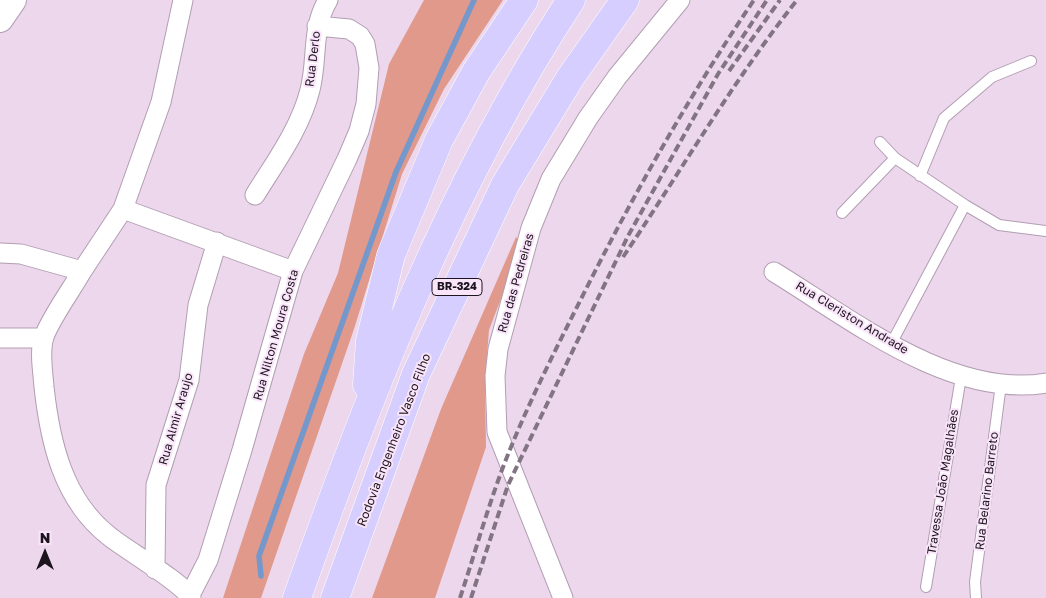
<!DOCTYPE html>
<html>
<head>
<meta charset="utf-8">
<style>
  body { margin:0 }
  #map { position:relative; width:1046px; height:598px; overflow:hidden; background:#ecd7ec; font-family:"Golos Text",sans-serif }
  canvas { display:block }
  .north { position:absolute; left:20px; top:528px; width:50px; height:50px; -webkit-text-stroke:4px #f9e4fa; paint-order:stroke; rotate:0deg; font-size:14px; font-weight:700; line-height:20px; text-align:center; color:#1c151d }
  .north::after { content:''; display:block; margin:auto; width:18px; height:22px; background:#1c151d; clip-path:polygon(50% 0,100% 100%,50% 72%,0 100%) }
</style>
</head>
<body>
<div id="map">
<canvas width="1046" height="598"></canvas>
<div class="north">N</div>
</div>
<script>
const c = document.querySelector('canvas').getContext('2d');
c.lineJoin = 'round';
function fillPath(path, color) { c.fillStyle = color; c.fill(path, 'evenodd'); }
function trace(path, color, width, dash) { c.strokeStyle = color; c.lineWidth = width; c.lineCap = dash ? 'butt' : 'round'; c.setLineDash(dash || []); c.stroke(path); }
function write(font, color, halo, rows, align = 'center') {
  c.font = font + ' "Golos Text",sans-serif'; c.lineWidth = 4; c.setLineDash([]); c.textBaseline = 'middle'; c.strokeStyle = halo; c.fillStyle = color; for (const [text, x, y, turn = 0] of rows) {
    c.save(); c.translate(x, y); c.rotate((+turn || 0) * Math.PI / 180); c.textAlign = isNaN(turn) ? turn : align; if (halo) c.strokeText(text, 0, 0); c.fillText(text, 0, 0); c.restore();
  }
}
fillPath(new Path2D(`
  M424 0H503L444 89 402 174 354 329 261 598H223L304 354 338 273 389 64Z
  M516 237 522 244 489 330 485 381 486 447 435 598H372L441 409Z`), '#e0998b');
trace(new Path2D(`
  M261 576 259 556 396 172 474 0`), '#7497cc', 5.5);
const service = new Path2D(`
  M880 142 895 158 965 205 999 225 1046 231
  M920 176 944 118 992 77 1031 61
  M842 213 895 158
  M891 344 965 205
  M926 587 961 377
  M976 598 975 582 1001 384`);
const minor = new Path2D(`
  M255 195C276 161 300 129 310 90 318 59 311 28 328 0
  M123 209 293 271
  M0 253 21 254 82 271C72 289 50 319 44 337 39 351 43 372 44 387 50 442 63 500 109 536 126 550 182 582 191 598
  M82 271 123 209 161 102 183 0
  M774 272C851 319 951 399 1046 383
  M0 338H43
  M155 569 156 485 189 380 198 305 217 242
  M190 595 208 560 242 450 293 271 347 159 359 131 366 104 369 68 365 44 360 36 349 29 317 26
  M563 598 497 432 495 376 498 349 531 228 551 179 588 118 617 77 680 0`);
const secondary = new Path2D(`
  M0 19 13 0`);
const motorway = new Path2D(`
  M367 385 370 341 391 255 439 140 476 72 524 0
  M297 598C370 391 450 185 571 0
  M335 598 416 374 505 185 570 78 625 0`);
trace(service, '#b29eb2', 12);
trace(minor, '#b29eb2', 21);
trace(secondary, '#b29eb2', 28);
trace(motorway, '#fff', 29);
trace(service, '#fff', 10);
trace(minor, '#fff', 19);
trace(secondary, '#fff', 26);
trace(motorway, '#d6cefe', 28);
trace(new Path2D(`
  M729 71 780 0
  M623 257C681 171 733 81 797 0
  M460 598C475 553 488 506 505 462 528 403 557 347 585 291 636 190 691 93 754 0
  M471 598 508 485 628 236 718 74 767 0`), '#827482', 4, [8, 4]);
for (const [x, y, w] of [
  [457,287,50]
]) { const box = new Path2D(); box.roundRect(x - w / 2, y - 8.5, w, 17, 4); c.fillStyle = '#f9e4fa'; c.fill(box); trace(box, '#1c151d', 1); }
write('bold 11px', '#1c151d', null, [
  ["BR-324",457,287]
]);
write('12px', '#1c151d', '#f9e4fa', [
  ["Rua Derlo",313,59,-83],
  ["Rua das Pedreiras",516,283,-74],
  ["Rua Cleriston Andrade",852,318,31],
  ["Rua Nilton Moura Costa",276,335,-74],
  ["Rua Almir Araujo",176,419,-74],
  ["Rodovia Engenheiro Vasco Filho",394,440,-69],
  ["Travessa João Magalhães",943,482,-81],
  ["Rua Belarino Barreto",987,491,-83]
]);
</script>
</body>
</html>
